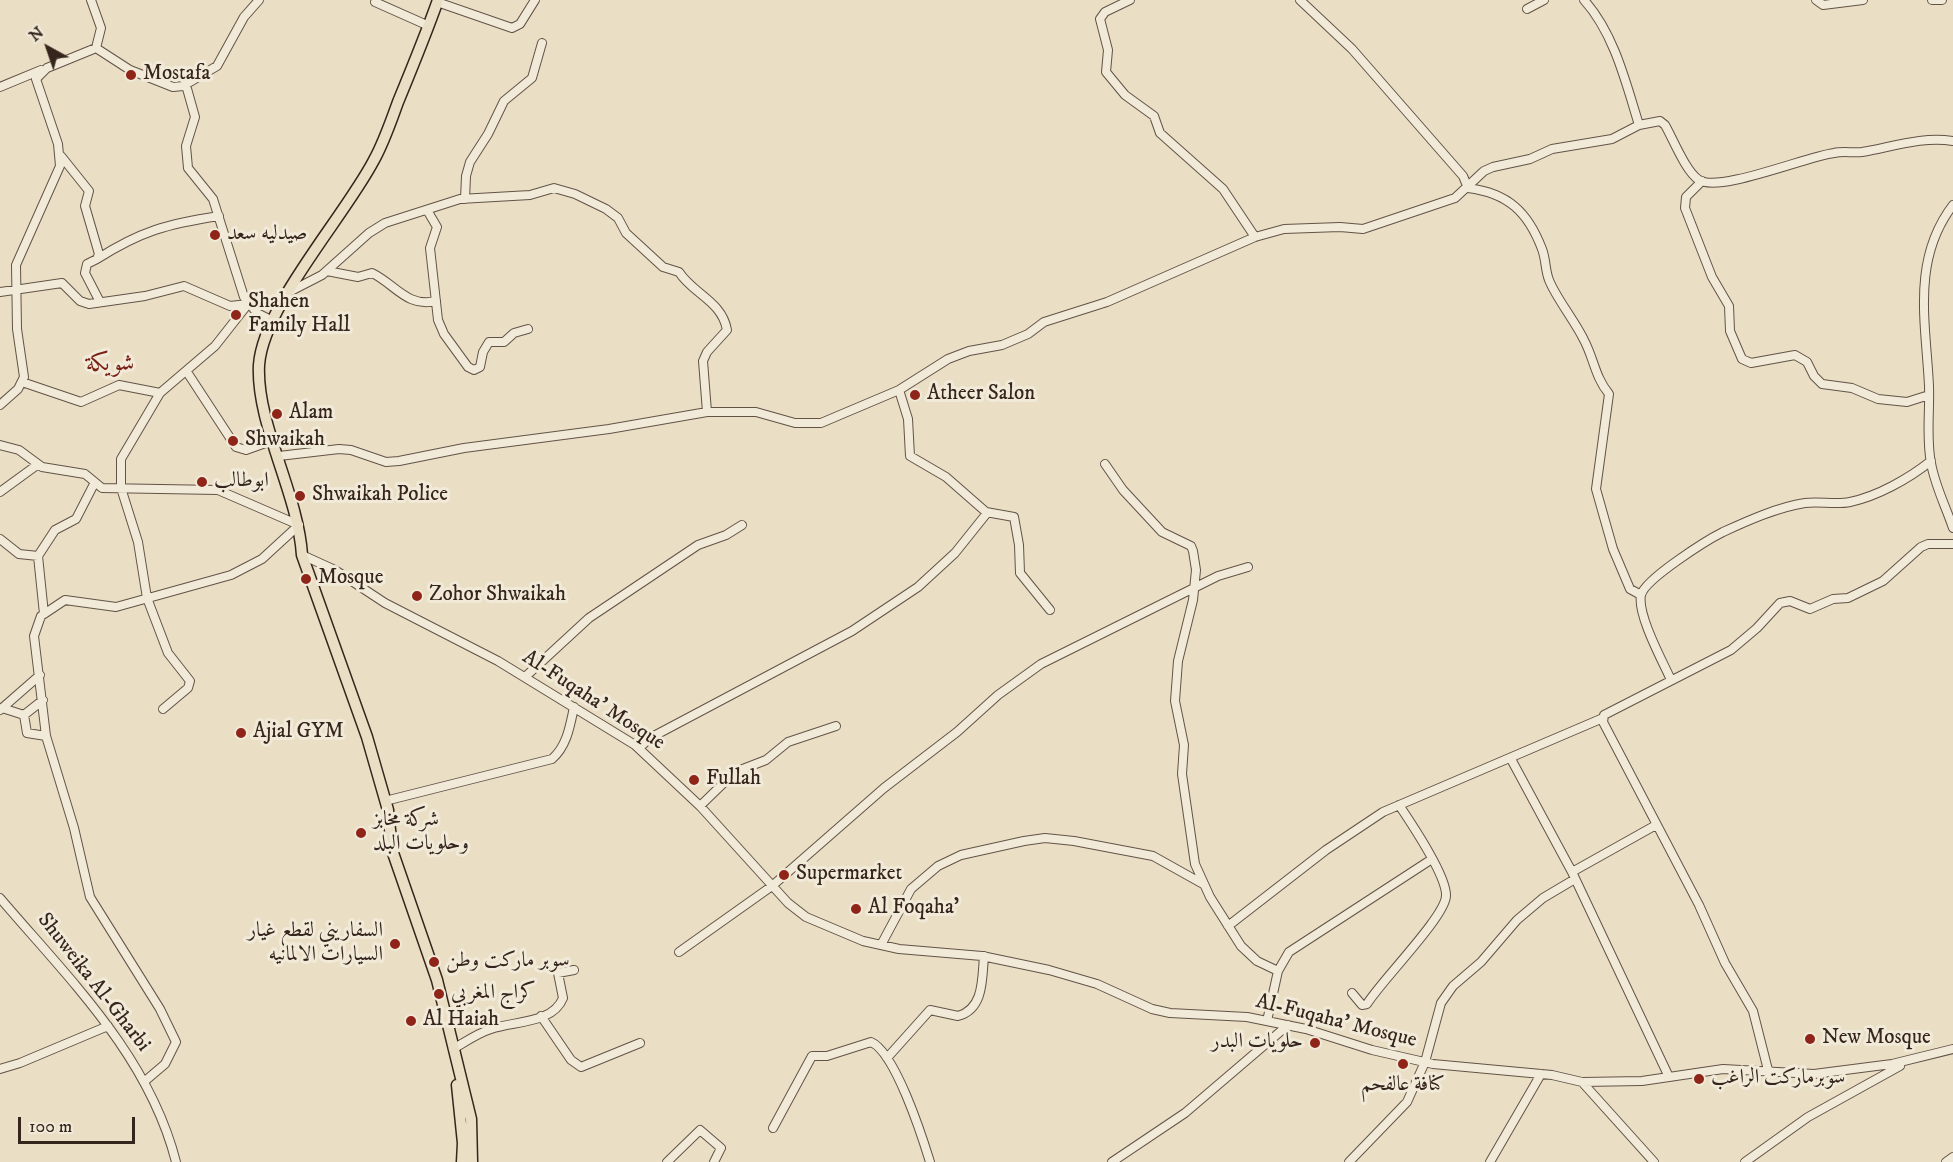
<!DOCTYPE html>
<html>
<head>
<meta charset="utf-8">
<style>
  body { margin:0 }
  #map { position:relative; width:1953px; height:1162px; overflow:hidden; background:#eadec5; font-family:"IM FELL DW Pica",serif }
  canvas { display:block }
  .north { position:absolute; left:18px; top:18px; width:60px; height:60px; -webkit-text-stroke:4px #f1ead9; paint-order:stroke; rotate:320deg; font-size:16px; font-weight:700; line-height:24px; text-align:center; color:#36251c }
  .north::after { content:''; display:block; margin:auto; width:21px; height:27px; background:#36251c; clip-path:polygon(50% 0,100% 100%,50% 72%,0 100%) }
  .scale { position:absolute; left:18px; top:1117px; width:117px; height:27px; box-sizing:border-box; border:3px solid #36251c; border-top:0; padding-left:8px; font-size:18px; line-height:21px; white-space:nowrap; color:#36251c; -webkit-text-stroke:4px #f1ead9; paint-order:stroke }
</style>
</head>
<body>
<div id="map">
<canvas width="1953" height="1162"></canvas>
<div class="north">N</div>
<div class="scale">100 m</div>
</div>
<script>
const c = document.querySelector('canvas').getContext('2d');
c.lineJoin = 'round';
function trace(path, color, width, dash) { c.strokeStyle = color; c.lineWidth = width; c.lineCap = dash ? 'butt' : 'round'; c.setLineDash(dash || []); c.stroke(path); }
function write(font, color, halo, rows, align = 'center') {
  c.font = font + ' "IM FELL DW Pica",Amiri,serif'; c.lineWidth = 6; c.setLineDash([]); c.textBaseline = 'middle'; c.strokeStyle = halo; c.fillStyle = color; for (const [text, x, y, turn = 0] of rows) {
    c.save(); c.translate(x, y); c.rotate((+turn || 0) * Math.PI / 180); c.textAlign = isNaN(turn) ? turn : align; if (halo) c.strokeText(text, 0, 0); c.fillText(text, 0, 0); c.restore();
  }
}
const minor = new Path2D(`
  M91 0 101 28 96 48
  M1130 0 1105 12 1100 19 1108 50 1106 72 1125 95 1154 116 1160 133 1223 189 1255 237
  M1300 0 1352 49 1463 176 1468 188C1508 193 1528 212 1542 249 1546 259 1545 270 1549 280 1556 298 1575 321 1584 340 1594 359 1595 377 1609 394L1596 489 1613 549 1630 589 1641 595
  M1584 0C1614 33 1626 83 1639 125
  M1816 0 1823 5 1863 0
  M1932 0H1942
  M375 2 429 26
  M437 2 512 28 520 24 535 0
  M1527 9 1544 0
  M186 85 195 117 186 146 188 168 213 199 244 297 257 313 273 321
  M0 87 41 70
  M61 156 89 191 85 206 99 254 97 259 87 264 85 273 100 302
  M1702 181 1686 197 1685 208 1712 277 1729 306 1730 331 1742 359 1751 363 1795 355 1807 362 1814 376 1822 384 1852 388 1878 399 1907 402 1929 395
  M465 199 466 176 470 162 488 134 504 101 532 78 542 43
  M1953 205C1911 260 1926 323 1929 386 1930 411 1926 438 1931 463 1935 486 1946 507 1953 528
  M427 210 437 227 430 248 438 320 444 334 468 367 474 370 480 367 483 352 489 342H504L514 333 528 329
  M97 259C141 231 167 224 219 216
  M327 271 358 277 372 273C395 284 407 308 436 301
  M0 292 62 283 80 301 89 304 145 296 184 286 230 306 248 304
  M289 292 322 275 369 233 385 223 460 199 530 195 554 188 575 194 606 209 618 218 626 233 663 267 679 272C693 294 722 301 727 330L707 352 703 361 707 412
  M187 372 236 447 246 450 274 440
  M22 382 81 402 119 385 160 393
  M899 390 908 419 910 456 946 477 986 512 1014 517 1019 545 1020 573 1050 610
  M0 405 18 389 24 377 17 329 16 265 60 166 58 144 36 79 47 68 96 48 130 70 173 87 183 86 217 66 244 17 259 0
  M0 445 19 450 42 467 85 474 102 488 218 490 299 525 262 559 231 575 116 607 65 600 41 616 34 636 46 736 74 828 90 897 160 1009 176 1042 165 1064 145 1081
  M279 456 339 449 351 450 386 462 399 461 464 448 609 429 707 412H756L795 423H821L899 390 948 359 969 351 1002 345 1028 334 1044 322 1107 302 1255 237 1284 229 1340 227 1363 229 1455 198 1484 171 1493 167 1530 159 1552 149 1612 139 1639 125 1660 121 1665 125C1673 139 1686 172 1699 180 1719 193 1808 156 1834 153 1843 151 1852 153 1862 152 1892 147 1922 136 1953 141
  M1105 464 1123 490 1162 532 1191 546 1193 551 1196 570 1193 600 1178 661 1175 701 1184 745 1182 774 1195 864 1210 897 1241 946 1257 961 1278 971
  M0 492 37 465
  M0 539 19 554 38 556 55 530 76 519 94 484
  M302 555 335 570 385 603 498 661 635 745 700 806 788 903 806 917 863 941 899 949 982 956 1049 970 1097 984 1152 1009 1170 1013 1247 1017 1306 1029 1372 1050 1433 1064 1552 1075 1582 1082 1642 1081 1723 1069 1814 1074 1892 1064 1953 1049
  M38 556 44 614
  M525 677 589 618 698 545 726 535 742 525
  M1671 680C1663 662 1637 615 1641 595 1645 579 1707 540 1723 532 1747 521 1778 507 1805 503 1819 501 1836 505 1850 502 1878 496 1908 479 1931 461
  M43 700 24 715 27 733 46 736
  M2 708 24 715
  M163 709 188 688 190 681 168 653 147 598 138 542 121 488V459L160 393 215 346 248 304
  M0 710 40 675
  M639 748 650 738 852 631 918 587 955 553 987 513
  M1511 759 1572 872 1669 1077
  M385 801 552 759C567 746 570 726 574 707
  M700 806 735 772 766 760 788 742 836 726
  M1572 872 1656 825
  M0 898C69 979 149 1056 176 1162
  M1228 926 1326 850 1383 812 1603 718
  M881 945 911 889 938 866 961 855 1024 841 1045 838 1074 841 1153 856 1203 884
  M679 952 772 886 884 788 957 732 998 695 1041 664 1218 576 1248 567
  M1352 993 1362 1005 1367 1004C1381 981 1445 917 1446 896 1447 876 1411 823 1399 805
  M541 1016 571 1060 581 1067 640 1043
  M1267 1021 1278 971 1289 952 1432 859
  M453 1049C465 1042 478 1033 491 1029 513 1021 553 1024 563 998L558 973 574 970
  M887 1058 930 1010 958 1016C984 1009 982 979 984 956
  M0 1069 20 1063 108 1026
  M1768 1070 1753 1011 1725 963 1699 905 1603 722 1604 715 1731 650 1757 628 1780 603 1790 601 1810 609 1833 599 1848 598 1883 581 1921 547 1928 544H1953
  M1582 1082 1654 1162
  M773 1128 812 1056H827L871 1042C895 1052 922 1136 930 1162
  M667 1162 700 1130 721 1148 714 1162
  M1112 1162 1185 1113 1288 1025
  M1349 1162 1407 1102 1425 1062 1441 1003 1453 986 1481 962 1517 920 1543 898 1575 879
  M1490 1162 1541 1074
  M1745 1162 1808 1117 1900 1066
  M1946 1162 1953 1157`);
const major = new Path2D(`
  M438 0C426 34 412 68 398 102 391 121 384 142 374 160 345 216 263 306 259 365 256 424 298 493 302 555L367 737 388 810 392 850 437 980 471 1119 472 1162
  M457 1085 463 1143 462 1162`);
trace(minor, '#635346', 10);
trace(major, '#36251c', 13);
trace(minor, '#f1ead9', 8);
trace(major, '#eadec5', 10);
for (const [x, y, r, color] of [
  [131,75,6,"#8f2418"],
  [215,235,6,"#8f2418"],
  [236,315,6,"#8f2418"],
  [915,395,6,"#8f2418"],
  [277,414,6,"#8f2418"],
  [233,441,6,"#8f2418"],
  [202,482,6,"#8f2418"],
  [300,496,6,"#8f2418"],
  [306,579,6,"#8f2418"],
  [417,596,6,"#8f2418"],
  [241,733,6,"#8f2418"],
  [694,780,6,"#8f2418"],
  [361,833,6,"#8f2418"],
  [784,875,6,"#8f2418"],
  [856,909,6,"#8f2418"],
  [395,944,6,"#8f2418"],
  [434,962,6,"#8f2418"],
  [439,994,6,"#8f2418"],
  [411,1021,6,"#8f2418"],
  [1810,1039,6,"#8f2418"],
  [1315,1043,6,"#8f2418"],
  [1403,1064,6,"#8f2418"],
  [1699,1079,6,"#8f2418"]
]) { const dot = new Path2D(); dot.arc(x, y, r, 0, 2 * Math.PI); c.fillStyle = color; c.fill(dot); trace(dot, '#f1ead9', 2); }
write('21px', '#36251c', '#f1ead9', [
  ["Mostafa",143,75],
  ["صيدليه سعد",227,235],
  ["Shahen",248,303],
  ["Family Hall",248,327],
  ["Atheer Salon",927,395],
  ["Alam",289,414],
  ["Shwaikah",245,441],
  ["ابوطالب",214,482],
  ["Shwaikah Police",312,496],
  ["Mosque",318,579],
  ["Zohor Shwaikah",429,596],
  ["Ajial GYM",253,733],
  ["Fullah",706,780],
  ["شركة مخابز",373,821],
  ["وحلويات البلد",373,845],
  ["Supermarket",796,875],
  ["Al Foqaha'",868,909],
  ["السفاريني لقطع غيار",383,932,"right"],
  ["السيارات الالمانيه",383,956,"right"],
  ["سوبر ماركت وطن",446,962],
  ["كراج المغربي",451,994],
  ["Al Haiah",423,1021],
  ["New Mosque",1822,1039],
  ["حلويات البدر",1303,1043,"right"],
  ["سوبرماركت الراغب",1711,1079],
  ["كنافة عالفحم",1403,1086,"center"]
], 'left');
write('21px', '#36251c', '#f1ead9', [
  ["Al-Fuqaha' Mosque",593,701,33],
  ["Shuweika Al-Gharbi",93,983,52],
  ["Al-Fuqaha' Mosque",1336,1022,14]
]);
write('24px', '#7a1f14', '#f1ead9', [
  ["شويكة",110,365]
]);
</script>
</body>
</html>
